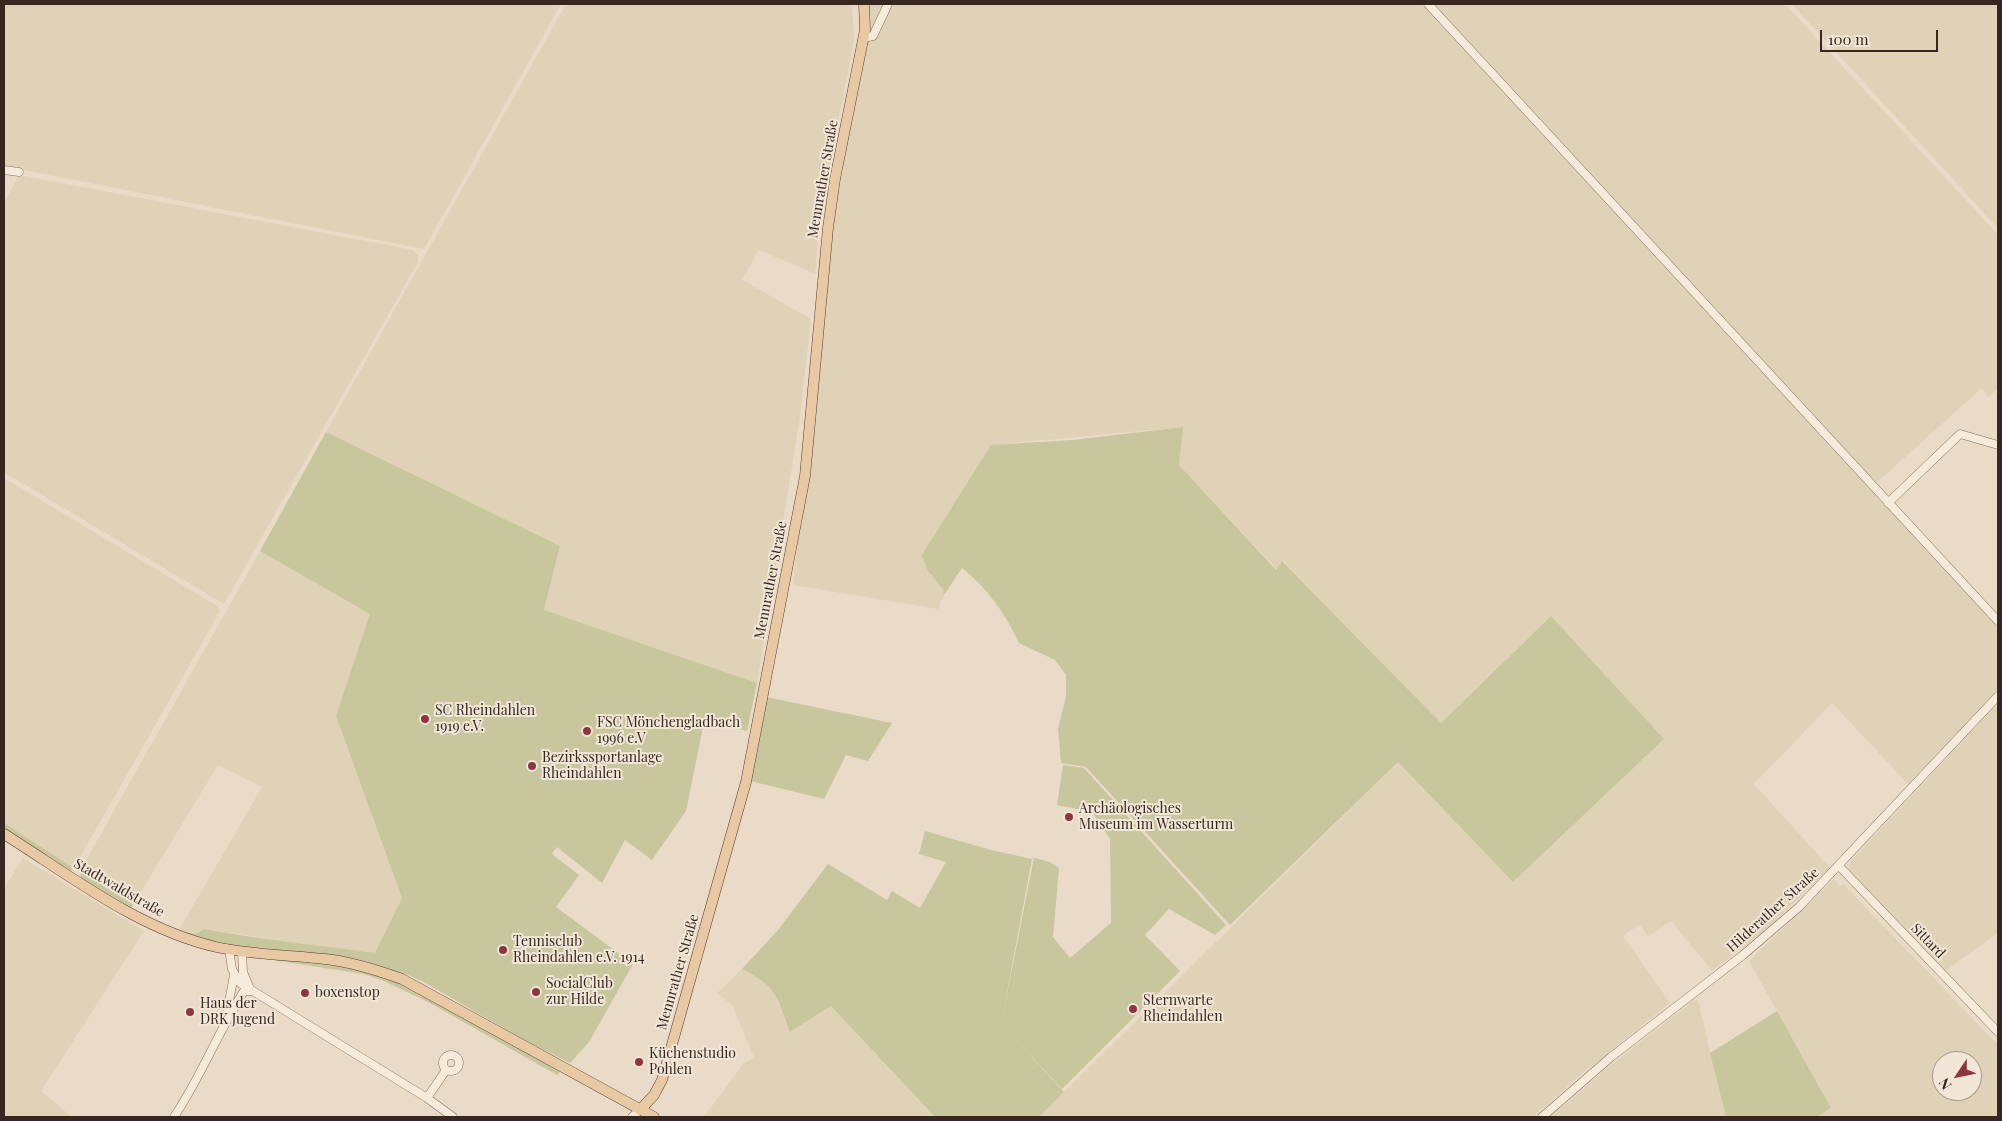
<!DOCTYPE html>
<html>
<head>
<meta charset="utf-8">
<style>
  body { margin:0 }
  #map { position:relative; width:2002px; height:1121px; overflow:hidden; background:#eadbc8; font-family:"Playfair Display",serif }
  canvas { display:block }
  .frame { position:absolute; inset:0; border:5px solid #362821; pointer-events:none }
  .north { position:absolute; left:1932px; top:1051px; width:50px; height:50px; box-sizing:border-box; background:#f2e6d7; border:1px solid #a79a8e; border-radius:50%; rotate:236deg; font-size:14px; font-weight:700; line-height:20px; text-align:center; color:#362821 }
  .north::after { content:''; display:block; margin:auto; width:18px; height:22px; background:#8e3542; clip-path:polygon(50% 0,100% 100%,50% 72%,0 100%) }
  .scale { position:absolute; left:1820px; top:30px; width:118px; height:22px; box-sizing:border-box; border:2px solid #362821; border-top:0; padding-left:6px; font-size:15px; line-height:18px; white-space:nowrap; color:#362821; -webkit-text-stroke:4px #f2e6d7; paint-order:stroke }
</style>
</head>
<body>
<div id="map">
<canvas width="2002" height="1121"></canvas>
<div class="frame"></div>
<div class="north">N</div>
<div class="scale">100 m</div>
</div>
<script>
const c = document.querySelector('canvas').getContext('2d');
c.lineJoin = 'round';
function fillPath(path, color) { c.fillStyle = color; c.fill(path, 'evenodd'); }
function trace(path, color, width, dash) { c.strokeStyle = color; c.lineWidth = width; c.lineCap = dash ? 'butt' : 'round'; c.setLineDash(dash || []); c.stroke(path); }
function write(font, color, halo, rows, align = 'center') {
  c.font = font + ' "Playfair Display",serif'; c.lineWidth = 4; c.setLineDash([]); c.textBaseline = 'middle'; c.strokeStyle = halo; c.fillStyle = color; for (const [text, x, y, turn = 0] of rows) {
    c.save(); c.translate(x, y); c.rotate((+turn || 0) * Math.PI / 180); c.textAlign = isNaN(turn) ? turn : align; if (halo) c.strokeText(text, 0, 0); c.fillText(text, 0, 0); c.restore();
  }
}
fillPath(new Path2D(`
  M4 4H561L424 249 4 166Z
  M566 4H852L854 41 820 215 815 274 759 250 742 280 811 319 799 423 757 683 544 610 560 546 326 432Z
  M868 4H1424L1998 626V690L1908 784 1832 703 1754 784 1830 868 1769 927 1712 971 1671 921 1648 937 1640 924 1623 936 1670 1003 1578 1077 1533 1117H1039L1398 762 1513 882 1664 739 1551 616 1441 723 1283 561 1277 570 1179 465 1182 427 991 445 928 571 943 589 944 595 938 609 793 585 833 227 848 136 868 40 877 35 870 29Z
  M1432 4H1785L1998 235V389L1988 397 1982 388 1875 484Z
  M1792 4H1998V228Z
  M19 175 413 250 418 255V262L224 604 4 472V203Z
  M4 478 217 606 220 611 74 868 4 823Z
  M260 551 370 614 336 716 402 898 375 954 204 929 196 934 179 930 262 787 218 765 133 905 80 871Z
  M1998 703V933L1945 971 1849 870 1850 862Z
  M23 858 144 931 41 1091 72 1117H4V888Z
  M1834 879 1840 886 1843 884 1998 1045V1117H1817L1831 1108 1749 961ZM1942 1061H1972V1091H1942Z
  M742 969 765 981 774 991 790 1032 831 1006 935 1117H704L743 1064 754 1057 732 1005 717 993Z
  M1698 1000 1726 1117H1550L1615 1062 1693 1001Z`), '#dfd2b6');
fillPath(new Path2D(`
  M1183 427 1179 465 1276 570 1282 561 1441 723 1551 616 1664 739 1513 882 1398 762 1230 925 1086 767 1061 763 1058 729 1066 697V675L1055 660 1019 643C1005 613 988 589 962 568L944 595 943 589 928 571 922 555 991 445 1073 440Z
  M326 432 560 546 544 610 757 683 747 731 704 722 686 811 652 860 625 840 602 883 557 847 552 854 579 875 556 907 633 964 589 1042 570 1063 526 1041 424 982 406 974 335 955 249 948 208 940 179 931 196 934 204 929 245 936 375 953 402 898 336 716 370 614 260 551Z
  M766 697 892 723 868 761 846 755 824 799 750 781Z
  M1063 765 1084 768 1226 925 1215 935 1169 909 1145 935 1180 971 1062 1089 1001 1024 1034 858 1050 862 1059 868 1053 937 1070 958 1111 923 1110 839 1092 812 1057 805Z
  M4 823 74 868 70 871 4 829Z
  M925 831 991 850 1032 859 1001 1024 1064 1092 1039 1117H935L831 1006 790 1032C776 996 779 988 742 969L778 930 828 864 887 900 892 891 920 908 946 862 919 854Z
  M80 871 133 905 131 909 81 878Z
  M260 958 337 966 371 973 395 981 455 1011 560 1072 557 1075 428 1002 384 981 363 974Z
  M1777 1011 1831 1108 1817 1117H1726L1710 1053Z`), '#c7c69d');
const minor = new Path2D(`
  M1428 4 1998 621
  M863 38 873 36 888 4
  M4 170 19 172
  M1888 503 1960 434 1998 445
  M1839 866 1998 1032
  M229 949 232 969 240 983 427 1098 453 1117
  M242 952 243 972 250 989
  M226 1018 234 975
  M443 1063a8 8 0 1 1 16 0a8 8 0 1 1-16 0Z
  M427 1098 446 1070
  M174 1117C201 1077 218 1032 244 991H251
  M632 1117 640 1110
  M1542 1117 1611 1057 1743 955 1799 907 1998 696`);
const major = new Path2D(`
  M4 834C71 876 138 929 216 947 252 955 289 955 325 959 352 962 377 970 402 979L654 1117
  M640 1110 654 1095 662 1080 746 782 805 476 828 228 835 179 865 30 864 4`);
trace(minor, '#846d5f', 9);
trace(major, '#533d32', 11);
trace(minor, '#f6eada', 8);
trace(major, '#e9c9a4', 10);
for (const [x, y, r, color] of [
  [425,719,5,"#8e3542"],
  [587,731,5,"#8e3542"],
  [532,766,5,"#8e3542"],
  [1069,817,5,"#8e3542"],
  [503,950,5,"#8e3542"],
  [536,992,5,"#8e3542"],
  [305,993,5,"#8e3542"],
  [1133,1009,5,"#8e3542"],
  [190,1012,5,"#8e3542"],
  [639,1062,5,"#8e3542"]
]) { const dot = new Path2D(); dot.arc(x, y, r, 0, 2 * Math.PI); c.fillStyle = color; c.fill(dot); trace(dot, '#f2e6d7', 2); }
write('14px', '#362821', '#f2e6d7', [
  ["Mennrather Straße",823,179,-80],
  ["Mennrather Straße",771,580,-79],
  ["Stadtwaldstraße",119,888,30],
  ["Hilderather Straße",1773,910,-42],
  ["Sittard",1928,941,46],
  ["Mennrather Straße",678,972,-74]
]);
write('14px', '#362821', '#f2e6d7', [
  ["SC Rheindahlen",435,711],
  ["1919 e.V.",435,727],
  ["FSC Mönchengladbach",597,723],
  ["1996 e.V",597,739],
  ["Bezirkssportanlage",542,758],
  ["Rheindahlen",542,774],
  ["Archäologisches",1079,809],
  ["Museum im Wasserturm",1079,825],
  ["Tennisclub",513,942],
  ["Rheindahlen e.V. 1914",513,958],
  ["SocialClub",546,984],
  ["zur Hilde",546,1000],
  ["boxenstop",315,993],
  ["Sternwarte",1143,1001],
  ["Rheindahlen",1143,1017],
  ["Haus der",200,1004],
  ["DRK Jugend",200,1020],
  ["Küchenstudio",649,1054],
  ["Pohlen",649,1070]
], 'left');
</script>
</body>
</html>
